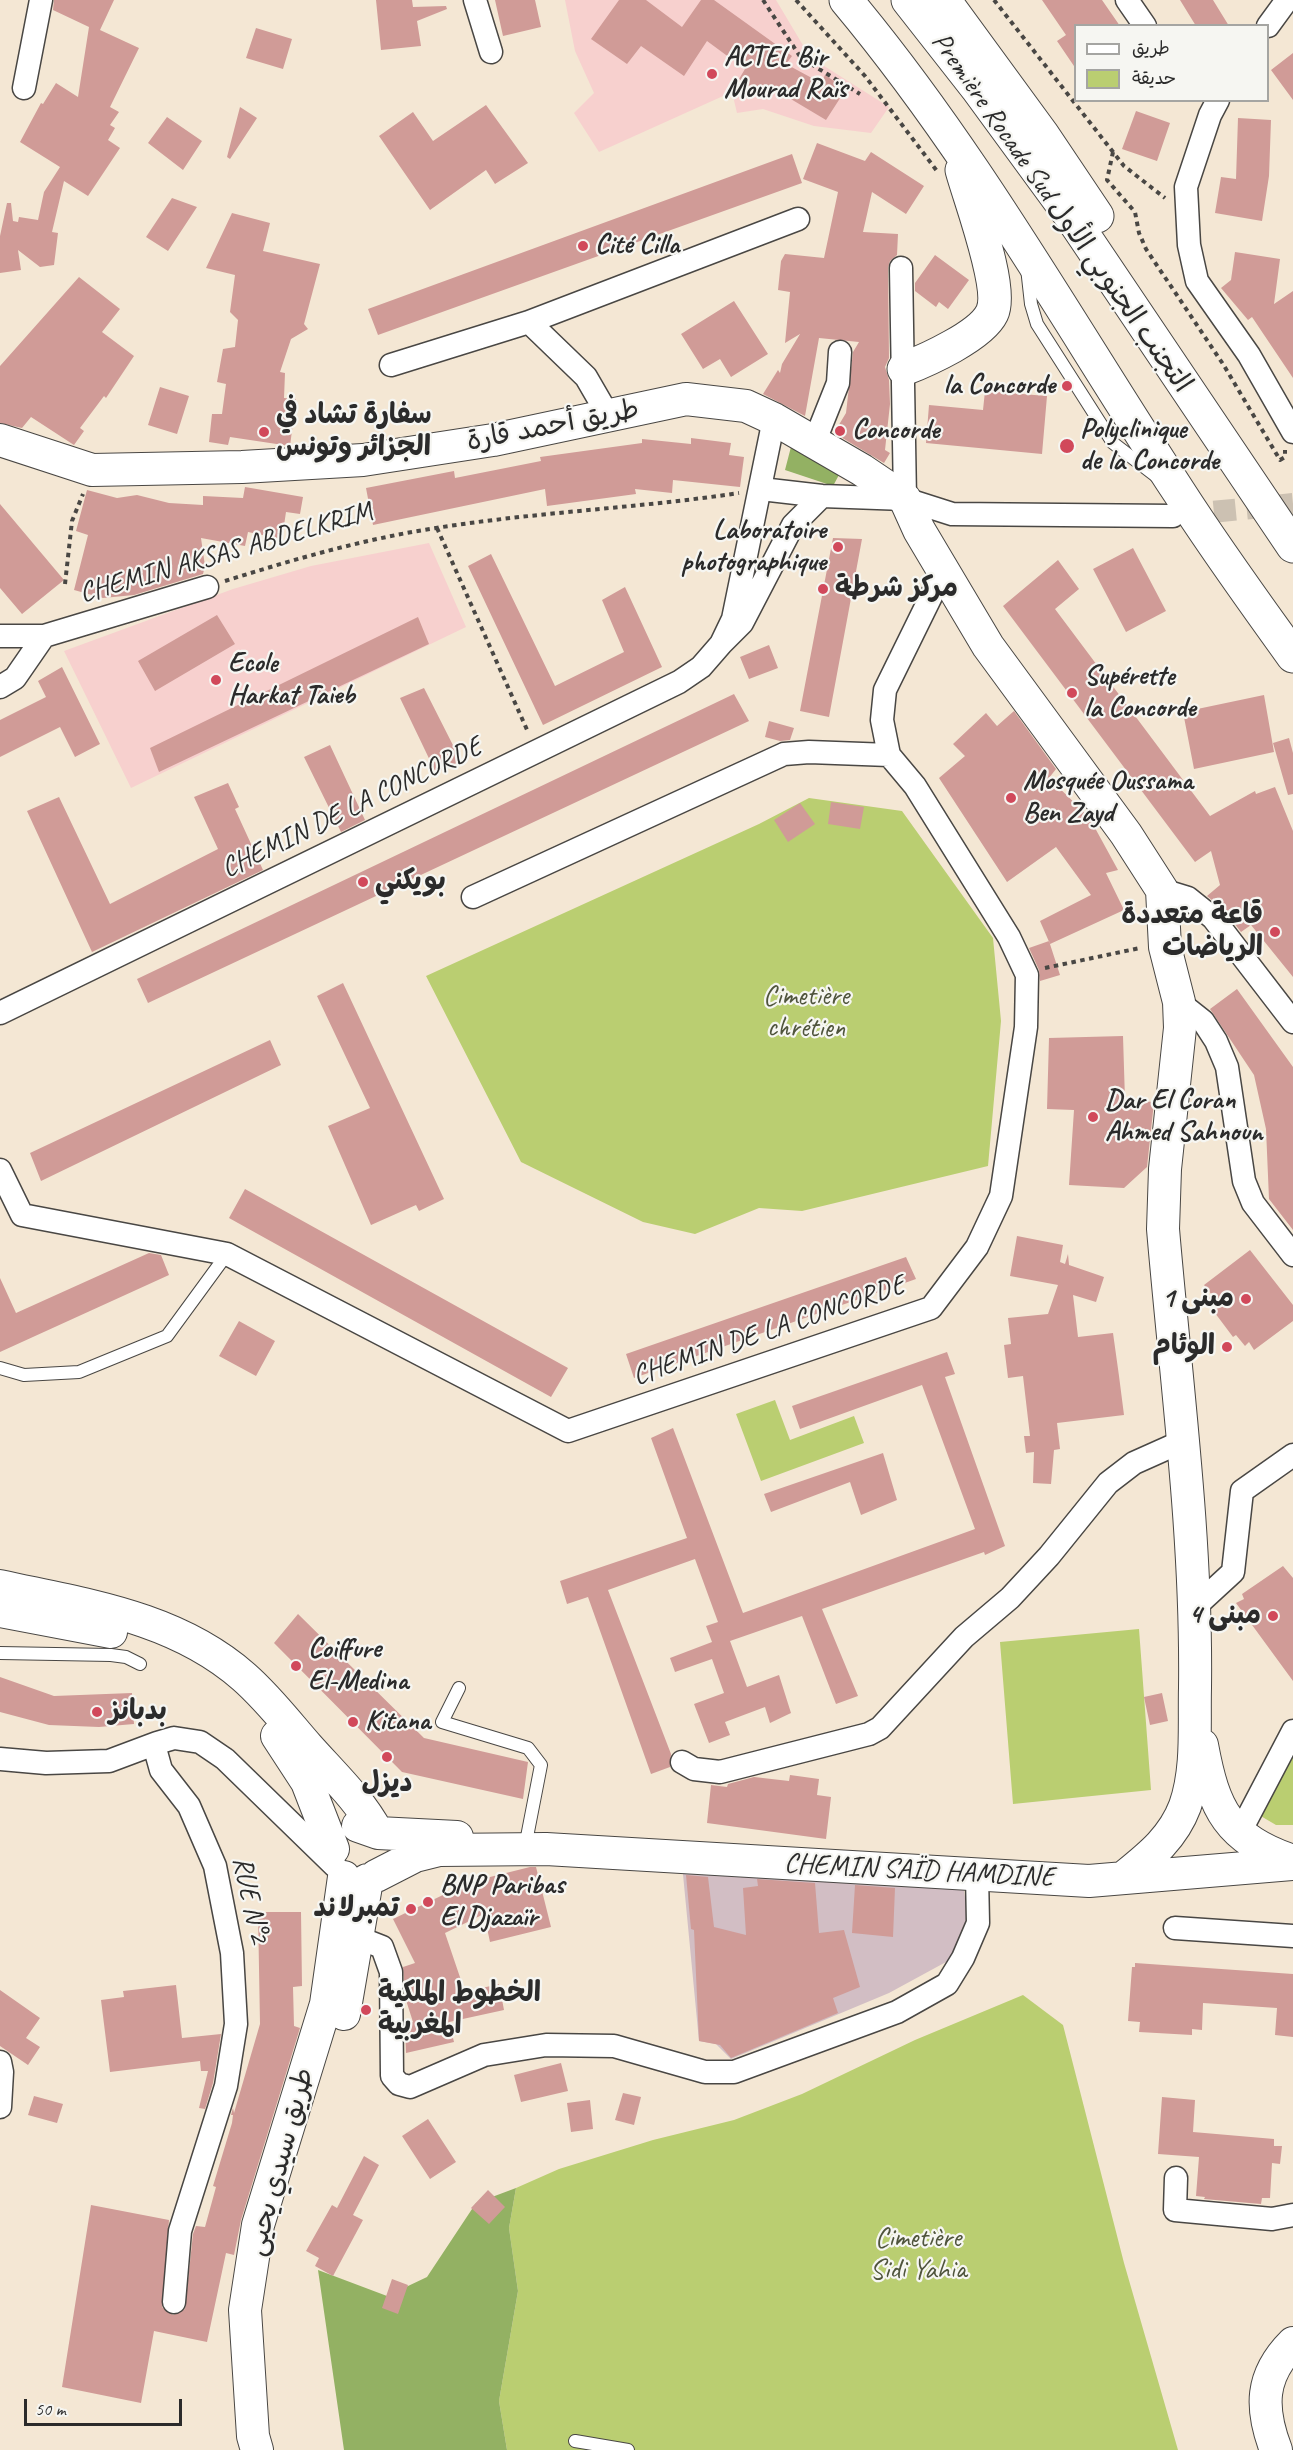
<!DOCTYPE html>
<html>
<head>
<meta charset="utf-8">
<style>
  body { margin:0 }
  #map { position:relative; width:1293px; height:2450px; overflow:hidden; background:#f4e7d4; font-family:Caveat,"Playpen Sans Arabic",sans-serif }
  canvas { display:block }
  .legend { position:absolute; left:1074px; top:24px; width:195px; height:78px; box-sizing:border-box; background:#f6f6f2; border:2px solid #a5a5a2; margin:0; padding:8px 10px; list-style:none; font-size:18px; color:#2b2b2b }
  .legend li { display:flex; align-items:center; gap:12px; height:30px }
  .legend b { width:30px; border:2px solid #a5a5a2 }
  .scale { position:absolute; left:24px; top:2399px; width:158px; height:27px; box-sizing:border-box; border:3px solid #2b2b2b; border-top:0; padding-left:8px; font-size:18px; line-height:21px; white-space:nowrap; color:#2b2b2b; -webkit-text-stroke:4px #f6f6f2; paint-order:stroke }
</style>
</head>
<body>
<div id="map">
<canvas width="1293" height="2450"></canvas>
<ul class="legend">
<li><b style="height:8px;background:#fff"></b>طريق</li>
<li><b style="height:16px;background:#bace71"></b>حديقة</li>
</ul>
<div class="scale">50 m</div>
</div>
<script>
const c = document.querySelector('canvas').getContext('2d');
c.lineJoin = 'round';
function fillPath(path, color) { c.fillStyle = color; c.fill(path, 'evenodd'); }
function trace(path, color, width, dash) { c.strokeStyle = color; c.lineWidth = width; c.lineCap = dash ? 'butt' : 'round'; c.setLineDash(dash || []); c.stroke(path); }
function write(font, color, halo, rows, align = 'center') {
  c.font = font + ' Caveat,"Playpen Sans Arabic",sans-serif'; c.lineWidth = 4.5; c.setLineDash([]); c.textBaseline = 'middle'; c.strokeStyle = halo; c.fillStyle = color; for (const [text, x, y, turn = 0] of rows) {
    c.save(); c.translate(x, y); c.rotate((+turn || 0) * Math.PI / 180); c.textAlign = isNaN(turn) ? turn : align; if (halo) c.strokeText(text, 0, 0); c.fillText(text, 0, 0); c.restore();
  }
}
fillPath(new Path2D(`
  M565 0H776L810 57 889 107 871 133 814 126 763 109 737 113 732 92 599 152 574 113 594 93 575 51Z
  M429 543 466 627 131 788 64 651 233 589 311 566Z`), '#f7d0ce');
fillPath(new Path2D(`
  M682 1864 963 1884 969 1926 960 1947 946 1962 889 1993 731 2059 716 2044 699 2041Z`), '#d2bec4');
fillPath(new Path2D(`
  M809 798 902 811 993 938 1001 1021 988 1166 802 1211 759 1208 695 1234 643 1222 521 1162 426 976 759 824Z
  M775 1400 790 1440 854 1416 864 1443 761 1481 736 1414Z
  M1139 1629 1151 1790 1013 1804 1000 1642Z
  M1293 1748V1825H1276L1259 1815Z
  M1023 1995 1063 2025 1124 2263 1178 2450H507L499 2401 518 2291 509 2228 516 2188 559 2169 653 2140 734 2120 802 2094 915 2040Z`), '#bace71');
fillPath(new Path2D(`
  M792 443 840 473 833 486 785 470Z
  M516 2188 509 2228 518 2291 499 2401 507 2450H344L318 2270 387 2296 427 2277 476 2203Z`), '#93b163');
fillPath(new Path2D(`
  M54 0H114L100 30 139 48 110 107 119 112 110 125 115 128 108 140 120 148 88 196 64 181 52 232 58 233 54 265 40 267 18 250 21 270 0 273V236L7 203H11L13 221 18 222 19 217 38 220 44 192 60 167 20 142 41 103 43 104 56 83 78 97 89 27 53 10Z
  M376 0H412L413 7 446 6 447 9 417 21 421 46 381 50Z
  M495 0H535L541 27 503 36Z
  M619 0H646L682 27 701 0H714L792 56 786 64 821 83 825 75 846 89 826 120 769 86 762 95 739 79 745 69 707 41 684 76 641 46 627 64 591 39Z
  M1042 0H1102L1120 26H1076V69L1057 41 1066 35Z
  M1180 0H1213L1229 26H1196Z
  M256 28 292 39 283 69 246 58Z
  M1293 53V100L1271 70Z
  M486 105 528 163 495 184 486 170 430 210 379 136 413 112 433 141Z
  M240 107 257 118 230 159 227 157Z
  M1136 111 1170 123 1157 161 1122 149Z
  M167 117 202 141 183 170 148 143Z
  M1238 118 1271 120 1269 176 1262 221 1215 213 1221 177 1236 179Z
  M817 143 865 161 871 152 924 186 906 214 872 192 863 232 898 234 897 255 890 261 888 268 889 358 885 367 889 380 890 404 885 450 890 453 884 463 834 433 846 413 853 352 859 342 819 338 805 416 763 394 778 370 780 373 782 364 800 334 785 343 790 292 778 290 781 261 785 254 824 258 838 192 803 179Z
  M792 154 802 183 378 335 368 309Z
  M172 198 197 207 168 251 146 237Z
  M232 213 270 223 263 251 320 264 304 324 308 329 291 339 280 372 285 373 284 398 296 399 290 446 230 437 228 445 209 442 212 414H222L226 384 217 382 223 349 235 347 238 320 230 312 235 275 206 268Z
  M1235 252 1280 259 1274 304 1293 291V378L1252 317 1248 320 1221 288 1231 280Z
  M935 255 969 280 948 309 939 302 936 307 915 291V283Z
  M79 277 120 309 102 332 134 356 106 398 104 396 80 428 84 431 74 445 31 417 22 428 0 423V366Z
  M734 301 768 354 731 377 720 359 703 369 681 334Z
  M160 387 189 396 177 434 148 425Z
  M985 391 1047 396 1042 454 926 443 929 405 983 410Z
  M691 438 731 443 729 455 744 457 740 487 673 480 672 493 635 489 636 494 547 506 545 489 373 525 366 488 454 471 455 478 541 461 540 457 642 443V439L691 444Z
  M245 487 303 497 300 514 286 512 282 539 248 532 245 546 201 538 205 566 203 574 134 595 103 598 74 590 88 535 76 531 87 490 117 498 137 495 169 503 203 505V496L243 498Z
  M0 504 64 580 22 614 0 588Z
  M833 538 862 539 829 717 800 711Z
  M1133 548 1166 611 1126 632 1093 569Z
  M491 554 555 686 624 652 602 600 625 587 662 667 543 725 468 566Z
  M1058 560 1079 589 1055 609 1210 816 1255 791 1256 794 1275 787 1293 831V977L1251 925 1241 932 1224 910 1207 896 1220 885 1211 851 1195 862 1003 606Z
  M217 615 235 644 155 691 138 661Z
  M418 617 429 644 159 772 150 748Z
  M769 645 778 668 749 679 740 657Z
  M62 667 100 744 75 757 60 727 0 757V720L46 697 38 681Z
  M424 688 461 761 436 773 400 698Z
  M734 694 749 721 148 1003 137 979Z
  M1264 695 1274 752 1194 769 1183 712Z
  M1014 711 1056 769 1049 778 1089 817 1118 870 1106 873 1124 910 1050 944 1040 921 1091 895 1056 847 1007 882 939 778 965 756 953 744 986 713 997 726Z
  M769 721 794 728 790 740 780 741 765 737Z
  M1289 738 1293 753V794L1288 795 1273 743Z
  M330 745 365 820 341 832 304 757Z
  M228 783 239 807 235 809 263 870 92 952 27 811 59 797 110 904 218 849 194 797Z
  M831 802 864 807 860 829 828 824Z
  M800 803 815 824 788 842 774 820Z
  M1049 941 1060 975 1040 981 1039 970 1029 948Z
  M343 983 444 1199 419 1211 416 1205 371 1225 328 1126 370 1108 317 996Z
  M1237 989 1293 1067V1230L1269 1199 1266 1129 1254 1075 1210 1009Z
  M1123 1036 1125 1100 1154 1102 1147 1167 1124 1188 1069 1185 1074 1110 1047 1109 1049 1038Z
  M270 1040 281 1065 41 1181 30 1153Z
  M245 1189 568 1368 551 1397 229 1218Z
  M1017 1236 1063 1245 1060 1262 1065 1264 1068 1254 1069 1265 1104 1277 1096 1302 1073 1295 1078 1337 1113 1333 1119 1376 1124 1415 1057 1423 1060 1449 1054 1450 1051 1484 1033 1483 1034 1452 1026 1453 1024 1436H1030L1023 1376 1008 1378 1004 1345 1011 1344 1008 1318 1048 1314 1058 1285 1010 1276Z
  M1250 1250 1293 1305V1321L1254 1350 1249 1342 1245 1346 1236 1335 1233 1337 1212 1309 1215 1307 1208 1298 1212 1295 1204 1285Z
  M149 1253 161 1255 169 1275 0 1352V1278L16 1313Z
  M906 1257 916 1279 634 1378 626 1354Z
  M239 1321 275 1341 256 1376 219 1356Z
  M947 1352 955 1374 945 1377 1005 1546 985 1555 984 1552 822 1609 858 1696 836 1704 802 1616 730 1641 747 1687 779 1675 791 1713 770 1723 765 1707 725 1722 730 1735 709 1743 694 1704 724 1693 712 1659 675 1672 670 1658 712 1642 706 1626 718 1622 695 1559 608 1590 671 1754 670 1767 651 1774 588 1597 567 1604 560 1581 687 1538 651 1438 673 1428 743 1613 975 1529 922 1385 800 1429 792 1406Z
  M883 1453 897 1500 861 1515 850 1482 771 1512 764 1494Z
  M1283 1566 1293 1578V1681L1236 1603 1244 1599 1242 1594Z
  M298 1614 424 1738 528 1762 523 1799 402 1772 274 1643Z
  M0 1677 54 1696 132 1693 134 1724 99 1727 49 1725 0 1712Z
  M1162 1693 1168 1721 1150 1725 1144 1697Z
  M790 1775 819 1779 817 1795 831 1797 826 1839 707 1823 711 1785 727 1787 728 1784 754 1777 789 1781Z
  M530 1867H536L551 1927 490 1942 484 1914 445 1933 465 1992 499 1984 504 2010 449 2022 454 2042 406 2053 405 2024 413 2022 405 1997 403 1967 415 1963 393 1919 470 1882Z
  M686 1875 708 1877 714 1927 746 1935 743 1888 758 1886 757 1879 815 1883 819 1933 844 1930 860 1987 833 1998 838 2013 731 2058 720 2045 699 2041 694 1930 691 1929Z
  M855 1885 895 1888 893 1937 852 1933Z
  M258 1912H301L302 1986 293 1987 294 2026 300 2028 241 2220 234 2255 226 2253 207 2342 154 2331 141 2403 62 2387 91 2205 169 2220 162 2307 173 2315 185 2309 193 2234 196 2226 205 2227 216 2187 213 2186 232 2123 233 2115H231L233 2108 234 2113 260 2024Z
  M1135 1963 1293 1974V2037L1275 2035 1277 2008 1203 2003 1202 2030 1192 2029V2035L1139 2032 1140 2022 1128 2021 1132 1967H1135Z
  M176 1985 182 2038 221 2034 213 2083 205 2109 199 2108 208 2071H201L200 2061 110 2072 101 2000 124 1997 123 1991Z
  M0 1990 40 2018 26 2038 40 2047 28 2065 0 2046Z
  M561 2063 568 2091 521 2102 514 2075Z
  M623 2093 641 2097 634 2125 615 2120Z
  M34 2096 63 2104 57 2123 28 2115Z
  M1162 2097 1195 2100 1193 2132 1274 2139V2146H1282L1280 2164 1272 2163 1270 2198H1262L1261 2204 1204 2199 1205 2197 1196 2196 1199 2157 1158 2154Z
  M590 2100 593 2129 571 2132 567 2103Z
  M428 2119 456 2162 430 2179 402 2136Z
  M364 2156 379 2165 353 2215 363 2220 333 2276 315 2266 319 2258 306 2251 332 2205 337 2208Z
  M488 2190 505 2207 489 2224 471 2208Z
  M392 2279 408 2285 398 2314 382 2308Z`), '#d09b97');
trace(new Path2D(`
  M1181 515 1293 504`), '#ccc1b2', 22, [22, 11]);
const lane = new Path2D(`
  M1027 268 1031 304 1037 324 1113 443 1156 476
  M0 1368 24 1375 79 1372 167 1336 227 1254
  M0 1653 111 1655 126 1657 140 1664
  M459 1688 442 1722 528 1748 541 1765 526 1842
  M575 2441 628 2450`);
const street = new Path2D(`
  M475 0 491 52
  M1127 0 1145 26
  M1268 26 1287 0
  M24 88 41 0
  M1218 100 1210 115 1186 187 1189 245 1197 281 1249 355 1293 432
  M901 268 905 499
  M529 322 798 219
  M391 365 529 322 586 377 608 415
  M774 419 733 619 721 644 742 623 793 525 822 496
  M814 443 838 383 840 352
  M761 489 822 496 905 499 952 514 1173 516
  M0 636H44L207 587
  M0 687 15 678 44 636
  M1162 890 1188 898 1213 918 1293 1022
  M473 897 784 754 809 752 889 755
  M1179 1002 1203 1021 1216 1041 1227 1067 1244 1181 1253 1203 1293 1255
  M0 1013 679 682 701 667 721 644
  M0 1170 22 1215 227 1254 568 1431 931 1308 977 1247 1001 1196 1026 1027 1027 975 1009 937 915 786 889 755 882 720 885 690 943 572
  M1196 1606 1233 1572 1242 1491 1293 1455
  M0 1759 46 1763 109 1761 157 1743
  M682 1762 694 1769 720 1772 869 1734 880 1728 964 1637 1010 1598 1049 1556 1108 1483 1134 1463 1181 1442
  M1239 1834 1293 1731
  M1175 1928 1293 1936
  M359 1938 382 1947 391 1972 392 2076 399 2084 410 2087 484 2055 546 2045 614 2046 705 2072H734L897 2012 947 1984 963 1958 978 1923 977 1875
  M0 2062 2 2072 0 2107
  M1176 2178 1175 2210 1272 2219 1293 2215
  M174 2302 180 2231 226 2086 236 2024 232 1953 215 1866 189 1806 161 1770 156 1752 157 1743 174 1738 200 1742 225 1759 335 1866`);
const secondary = new Path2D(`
  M0 440 92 470 242 467 363 460 493 440 686 399 746 406 774 419 862 470 905 499 919 530 988 646 1126 834 1162 890 1165 947 1179 1002 1180 1028 1165 1169 1163 1229C1176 1382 1197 1535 1195 1688 1194 1726 1198 1769 1185 1806 1173 1838 1150 1856 1124 1877
  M0 1586C86 1605 176 1617 244 1677 268 1698 287 1723 308 1747 332 1774 360 1800 377 1832
  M0 1611 111 1632
  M277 1736 307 1782 333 1849
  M1202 1745C1214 1810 1228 1839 1293 1861
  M358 1826 378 1833 457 1837
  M376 1876 415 1856 439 1850 546 1849 1089 1881 1293 1864
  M344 2014 367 1880
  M257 2450 253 2436 245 2310 258 2225 326 2004 344 1877
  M1276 2450C1260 2408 1260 2376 1293 2343`);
const highway = new Path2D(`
  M846 0C974 153 1070 326 1179 492 1215 548 1254 602 1293 656
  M908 0 977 88 1070 215 1293 546
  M944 0 1042 134 1097 216
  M904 369C927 360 981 336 992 313 1004 288 970 200 962 170`);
trace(lane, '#494744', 14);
trace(street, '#494744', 25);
trace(secondary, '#494744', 34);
trace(highway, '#494744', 35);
trace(new Path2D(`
  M763 0 801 58 860 94
  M796 0 865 76 937 171
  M994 0 1124 166 1165 198
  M1113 152 1107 180 1135 212 1139 233 1146 249 1223 364 1280 460 1285 457V450
  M437 528 528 732
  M225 581C295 559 364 539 436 528 537 512 639 508 739 493
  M65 584 72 521 83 494
  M1045 968 1140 948`), '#494744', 4, [4.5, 4.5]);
trace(lane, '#fff', 12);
trace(street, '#fff', 22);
trace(secondary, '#fff', 32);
trace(highway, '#fff', 33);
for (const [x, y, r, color] of [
  [712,74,6,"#d1495b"],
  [583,246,6,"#d1495b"],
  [1067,386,6,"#d1495b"],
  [840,431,6,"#d1495b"],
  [264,432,6,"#d1495b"],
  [1067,446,8,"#d1495b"],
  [838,547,6,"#d1495b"],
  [823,589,6,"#d1495b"],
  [216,680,6,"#d1495b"],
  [1072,693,6,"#d1495b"],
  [1011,798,6,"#d1495b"],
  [363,882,6,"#d1495b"],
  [1275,932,6,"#d1495b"],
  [1093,1117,6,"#d1495b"],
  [1246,1299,6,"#d1495b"],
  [1227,1347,6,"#d1495b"],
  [1273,1616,6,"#d1495b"],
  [296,1666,6,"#d1495b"],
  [97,1712,6,"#d1495b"],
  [353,1722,6,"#d1495b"],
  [387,1757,6,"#d1495b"],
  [428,1902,6,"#d1495b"],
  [411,1909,6,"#d1495b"],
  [366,2010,6,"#d1495b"]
]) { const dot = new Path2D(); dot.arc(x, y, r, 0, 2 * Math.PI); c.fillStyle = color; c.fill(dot); trace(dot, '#f6f6f2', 2); }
write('bold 28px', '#2b2b2b', '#f6f6f2', [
  ["ACTEL Bir",724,58],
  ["Mourad Raïs",724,90],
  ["Cité Cilla",595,246],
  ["la Concorde",1055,386,"right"],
  ["سفارة تشاد في",276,416],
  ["الجزائر وتونس",276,448],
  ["Polyclinique",1080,430],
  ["de la Concorde",1080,462],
  ["Concorde",852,431],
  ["Laboratoire",826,531,"right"],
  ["photographique",826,563,"right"],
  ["مركز شرطة",835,589],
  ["Ecole",228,664],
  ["Harkat Taieb",228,696],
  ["Supérette",1084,677],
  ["la Concorde",1084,709],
  ["Mosquée Oussama",1023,782],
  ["Ben Zayd",1023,814],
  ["بويكني",375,882],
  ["قاعة متعددة",1263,916,"right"],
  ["الرياضات",1263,948,"right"],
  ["Dar El Coran",1105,1101],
  ["Ahmed Sahnoun",1105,1133],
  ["مبنى 1",1234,1299,"right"],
  ["الوئام",1215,1347,"right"],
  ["مبنى 4",1261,1616,"right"],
  ["Coiffure",308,1650],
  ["El-Medina",308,1682],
  ["بدبانز",109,1712],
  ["Kitana",365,1722],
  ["ديزل",387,1784,"center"],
  ["BNP Paribas",440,1886],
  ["El Djazaïr",440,1918],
  ["تمبرلاند",399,1909,"right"],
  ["الخطوط الملكية",378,1994],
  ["المغربية",378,2026]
], 'left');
write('28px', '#2b2b2b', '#f6f6f2', [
  ["Première Rocade Sud التجنب الجنوبي الأول",1061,213,55],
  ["طريق أحمد قارة",553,426,-11],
  ["CHEMIN AKSAS ABDELKRIM",226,553,-16],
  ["CHEMIN DE LA CONCORDE",352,808,-26],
  ["CHEMIN DE LA CONCORDE",769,1331,-19],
  ["CHEMIN SAÏD HAMDINE",919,1871,3],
  ["RUE N°2",250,1900,78],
  ["طريق سيدي يحيى",281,2162,-75]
]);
write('28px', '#4f543c', '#f6f6f2', [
  ["Cimetière",806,997],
  ["chrétien",806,1029],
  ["Cimetière",918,2239],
  ["Sidi Yahia",918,2271]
]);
</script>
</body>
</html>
